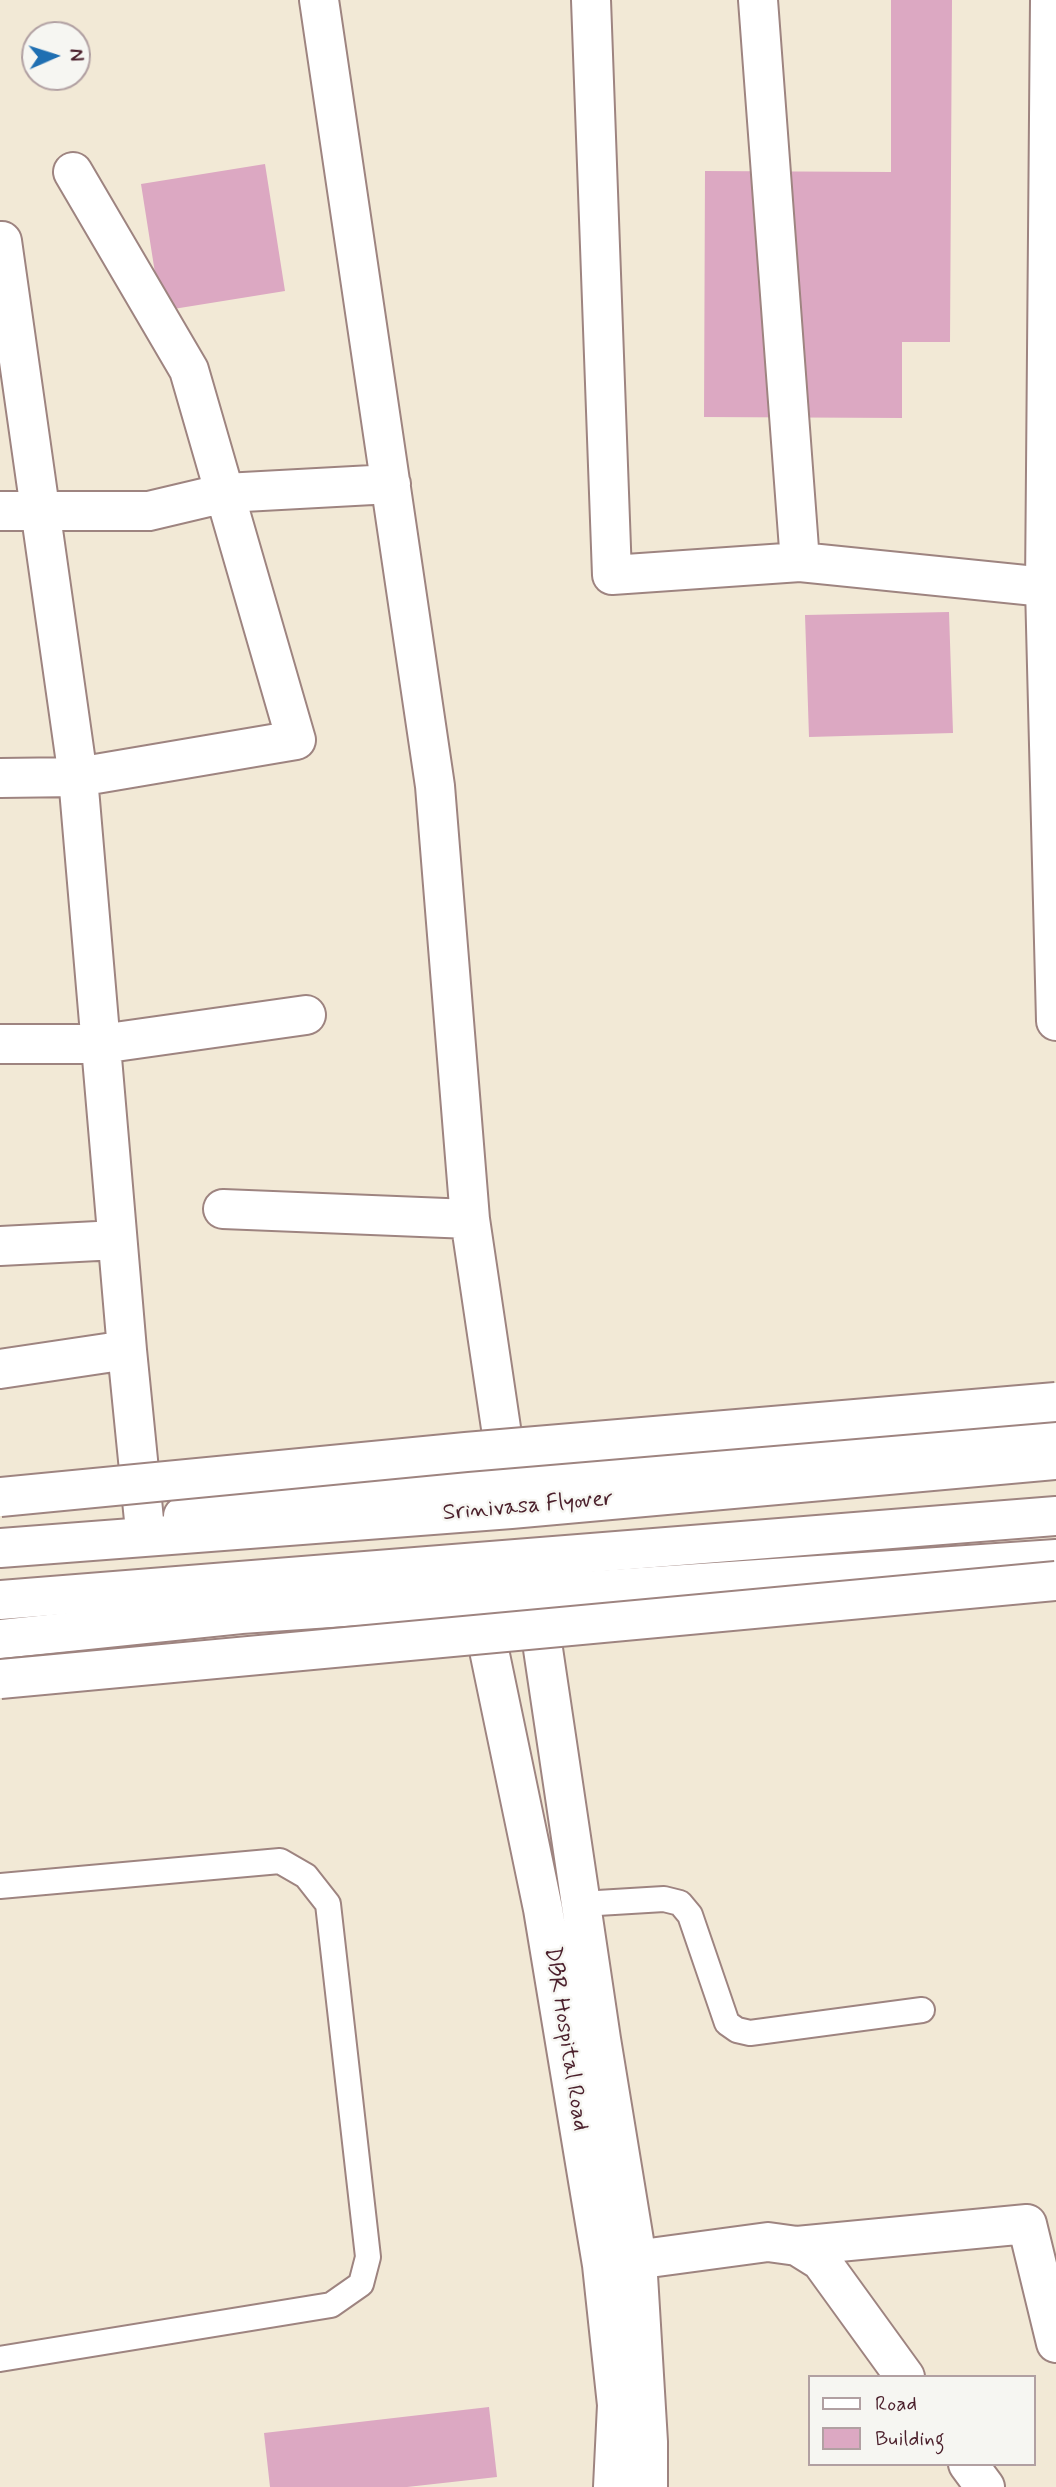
<!DOCTYPE html>
<html>
<head>
<meta charset="utf-8">
<style>
  body { margin:0 }
  #map { position:relative; width:1056px; height:2487px; overflow:hidden; background:#f2e9d6; font-family:Mynerve,sans-serif }
  canvas { display:block }
  .legend { position:absolute; left:808px; top:2375px; width:228px; height:91px; box-sizing:border-box; background:#f6f6f2; border:2px solid #b1a0a2; margin:0; padding:9px 12px; list-style:none; font-size:21px; color:#4a1f2b }
  .legend li { display:flex; align-items:center; gap:14px; height:35px }
  .legend b { width:35px; border:2px solid #b1a0a2 }
  .north { position:absolute; left:21px; top:21px; width:70px; height:70px; box-sizing:border-box; background:#f6f6f2; border:2px solid #b1a0a2; border-radius:50%; rotate:87deg; font-size:19px; font-weight:700; line-height:28px; text-align:center; color:#4a1f2b }
  .north::after { content:''; display:block; margin:auto; width:24px; height:32px; background:#1f6fb2; clip-path:polygon(50% 0,100% 100%,50% 72%,0 100%) }
</style>
</head>
<body>
<div id="map">
<canvas width="1056" height="2487"></canvas>
<ul class="legend">
<li><b style="height:9px;background:#fff"></b>Road</li>
<li><b style="height:19px;background:#dca8c2"></b>Building</li>
</ul>
<div class="north">N</div>
</div>
<script>
const c = document.querySelector('canvas').getContext('2d');
c.lineJoin = 'round';
function fillPath(path, color) { c.fillStyle = color; c.fill(path, 'evenodd'); }
function trace(path, color, width, dash) { c.strokeStyle = color; c.lineWidth = width; c.lineCap = dash ? 'butt' : 'round'; c.setLineDash(dash || []); c.stroke(path); }
function write(font, color, halo, rows, align = 'center') {
  c.font = font + ' Mynerve,sans-serif'; c.lineWidth = 5; c.setLineDash([]); c.textBaseline = 'middle'; c.strokeStyle = halo; c.fillStyle = color; for (const [text, x, y, turn = 0] of rows) {
    c.save(); c.translate(x, y); c.rotate((+turn || 0) * Math.PI / 180); c.textAlign = isNaN(turn) ? turn : align; if (halo) c.strokeText(text, 0, 0); c.fillText(text, 0, 0); c.restore();
  }
}
fillPath(new Path2D(`
  M891 0H952L950 342H902V418L704 417 705 171 891 172Z
  M265 164 285 291 161 311 141 184Z
  M949 612 953 733 809 737 805 615Z
  M489 2407 497 2477 407 2487H270L264 2433Z`), '#dca8c2');
const service = new Path2D(`
  M0 1886 280 1861 306 1876 328 1904 368 2257 361 2284 331 2305 0 2359
  M581 1904 664 1899 680 1903 690 1915 727 2023 737 2030 750 2033 922 2010`);
const minor = new Path2D(`
  M319 0 435 786 470 1219 509 1482
  M591 0 612 575 800 562 1045 587 1056 586
  M758 0 800 562
  M0 241H2L78 777 296 740 189 370 73 172
  M0 511H149L225 493 391 484
  M0 778 78 777 127 1350 144 1520
  M0 1044H101L306 1015
  M223 1209 470 1219
  M0 1246 117 1240
  M0 1369 127 1350
  M797 2246 1027 2224 1056 2343
  M605 2264 768 2242 797 2246 821 2261 905 2377
  M968 2464 985 2487`);
const tertiary = new Path2D(`
  M183 1516 1056 1431
  M535 1595 601 2039 637 2259 648 2442V2487
  M479 1602 543 1909 602 2265 617 2405 613 2487
  M0 1639 241 1614 1056 1559`);
const secondary = new Path2D(`
  M1050 0 1045 587 1056 1021`);
const primary = new Path2D(`
  M0 1548 511 1509 1056 1460
  M0 1600 1056 1516`);
trace(service, '#9e8480', 28);
trace(minor, '#9e8480', 42);
trace(tertiary, '#9e8480', 42);
trace(secondary, '#9e8480', 42);
trace(primary, '#9e8480', 42);
trace(service, '#fff', 24);
trace(minor, '#fff', 38);
trace(tertiary, '#fff', 38);
trace(secondary, '#fff', 38);
trace(primary, '#fff', 38);
const primaryBridge = new Path2D(`
  M0 1497 466 1452 1056 1402
  M0 1679 1056 1581`);
trace(primaryBridge, '#9e8480', 42, []);
trace(primaryBridge, '#fff', 38);
write('23px', '#4a1f2b', '#f6f6f2', [
  ["Srinivasa Flyover",528,1507,-5],
  ["DBR Hospital Road",565,2039,81]
]);
</script>
</body>
</html>
